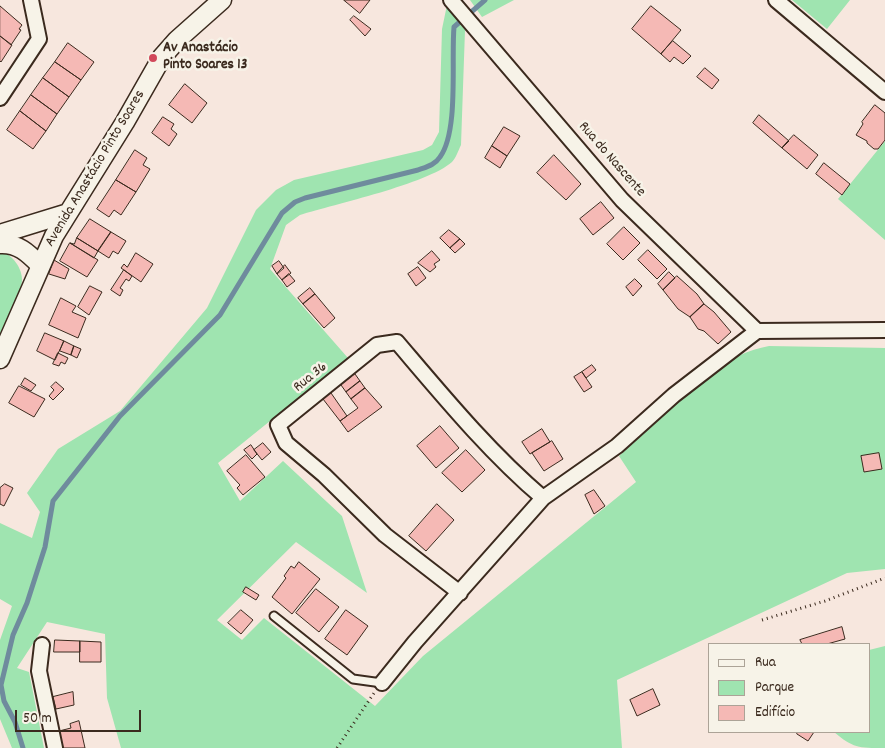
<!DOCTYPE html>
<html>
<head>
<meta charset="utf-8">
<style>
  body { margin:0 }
  #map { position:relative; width:885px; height:748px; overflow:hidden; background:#f7e7de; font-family:Dekko,sans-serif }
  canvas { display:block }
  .legend { position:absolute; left:708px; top:643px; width:162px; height:90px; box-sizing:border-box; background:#f7f3e8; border:1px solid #aca397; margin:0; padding:6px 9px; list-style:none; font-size:15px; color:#3b2a1e }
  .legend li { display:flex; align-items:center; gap:10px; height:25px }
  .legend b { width:25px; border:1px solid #aca397 }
  .scale { position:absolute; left:15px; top:710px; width:126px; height:22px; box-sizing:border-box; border:2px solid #3b2a1e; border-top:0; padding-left:6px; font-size:15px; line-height:18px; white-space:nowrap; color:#3b2a1e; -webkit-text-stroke:4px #f7f3e8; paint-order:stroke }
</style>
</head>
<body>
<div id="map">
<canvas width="885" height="748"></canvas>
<ul class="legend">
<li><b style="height:6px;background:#f7f3e8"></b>Rua</li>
<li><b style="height:14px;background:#9fe4b0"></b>Parque</li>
<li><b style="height:14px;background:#f5b9b5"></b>Edifício</li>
</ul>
<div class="scale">50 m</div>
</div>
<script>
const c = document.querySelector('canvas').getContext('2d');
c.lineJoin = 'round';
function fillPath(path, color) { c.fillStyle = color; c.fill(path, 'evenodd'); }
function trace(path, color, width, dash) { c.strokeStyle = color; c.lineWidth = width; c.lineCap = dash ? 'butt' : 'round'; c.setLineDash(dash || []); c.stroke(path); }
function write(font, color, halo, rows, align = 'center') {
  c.font = font + ' Dekko,sans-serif'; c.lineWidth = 5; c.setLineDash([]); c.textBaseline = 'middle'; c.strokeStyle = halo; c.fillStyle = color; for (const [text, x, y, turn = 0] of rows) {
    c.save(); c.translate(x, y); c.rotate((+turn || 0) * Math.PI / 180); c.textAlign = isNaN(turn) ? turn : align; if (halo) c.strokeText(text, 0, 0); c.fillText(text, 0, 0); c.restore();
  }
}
fillPath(new Path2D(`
  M470 0H514L482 17Z
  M792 0H850L827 29Z
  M447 5 465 30 461 145C458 151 456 158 452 162 427 184 335 204 300 215L286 225 270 269 348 358 218 463 240 501 283 461 342 516 367 593 296 542 217 620 242 640 264 618 375 706 423 656 636 482 619 456 713 371C731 358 748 350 769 346L885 348V569L847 573 617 680 622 748H121L107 698 105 634 47 622 17 668 29 672 44 748H12L0 719V640L12 606 0 599V523L32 538 40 512 27 493 58 449 120 411 207 308 256 210 276 190 294 180 423 150 432 145 439 132 442 29Z
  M885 141V240L838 199Z
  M0 252C12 253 23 269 22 281 21 292 5 323 0 335Z
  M885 646V748C858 748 853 748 834 732H869V650Z`), '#9fe4b0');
trace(new Path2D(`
  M23 748 15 722 4 701 1 685 13 635 27 603 45 547 53 501 120 416 220 315 282 213 295 202 305 198 418 170C426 167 435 165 440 157 459 131 451 60 454 27L485 0`), '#6f8b9d', 5);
const building = new Path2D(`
  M344 0H370L360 13Z
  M0 6 22 25 19 29 21 30 11 45 0 36Z
  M651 6 681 30 661 54 632 29Z
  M354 16 371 29 365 36 350 20Z
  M0 36 12 45 1 62 0 61Z
  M673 41 691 56 683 64 674 57 670 62 661 54Z
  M68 43 94 62 81 80 55 62Z
  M55 62 81 80 69 97 43 78Z
  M705 68 719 80 712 89 697 77Z
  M43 78 69 97 57 114 31 95Z
  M185 84 207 103 192 123 169 105Z
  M31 95 57 114 46 131 20 111Z
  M875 105 885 113V140L878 149H874L867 143V141L856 135 863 124 862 122Z
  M20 111 46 131 33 149 7 130Z
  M759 115 789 141 782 148 753 123Z
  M163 117 174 124 171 129 177 134 169 146 152 133Z
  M504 127 520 136 507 156 492 146Z
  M794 135 818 155 807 169 782 148Z
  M492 146 507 156 500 168 485 158Z
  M135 150 147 158 143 165 150 169 136 192 116 180Z
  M554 155 581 184 566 200 537 173Z
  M824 163 850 184 842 195 816 174Z
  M116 180 136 192 121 215 114 210 109 217 97 209Z
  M601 202 614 218 593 235 580 219Z
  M90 219 111 232 98 251 77 238Z
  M624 227 640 243 623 260 607 244Z
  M449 230 460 239 450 248 440 238Z
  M111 232 126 241 118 254 113 251 109 258 98 251Z
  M77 238 98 251 94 258 70 243 74 244Z
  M460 239 465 244 455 253 450 248Z
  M70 243 98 260 87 277 60 261Z
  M648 250 667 269 657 279 638 260Z
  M432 251 440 260 434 264 436 267 430 272 418 263Z
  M136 253 153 264 141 282 121 268 124 264 127 267Z
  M54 260 69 269 65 279 49 274Z
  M279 261 284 268 277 274 272 266Z
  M285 265 291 273 282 280 277 274Z
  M418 267 426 278 416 286 408 274Z
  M124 270 132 276 129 281 126 279 120 288 123 290 120 296 111 290Z
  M669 272 675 278 663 290 658 284Z
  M289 274 295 281 287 287 282 280Z
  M677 276 697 294 704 304 690 317 678 309 663 290Z
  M635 279 642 286 633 296 626 287Z
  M90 286 102 292 89 315 78 307Z
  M310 288 315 294 303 304 298 298Z
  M315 294 335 318 324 328 303 304Z
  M61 298 76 306 72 312 86 318 78 338 49 325Z
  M704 304 714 312 731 332 718 344 704 331 698 329 690 317Z
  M45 333 64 341 55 360 37 351Z
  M64 341 74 346 71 355 60 351Z
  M74 346 81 349 77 358 71 355Z
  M58 353 68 358 65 364 61 362 59 366 53 364Z
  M592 365 596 370 586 378 582 372Z
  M582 372 592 387 584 392 574 377Z
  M355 374 360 381 346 392 341 385Z
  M25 378 36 385 31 391 21 385Z
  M360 381 365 388 351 399 346 392Z
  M56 382 64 389 53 400 49 396 54 390 51 387Z
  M19 386 45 399 34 417 9 403Z
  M365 388 382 407 348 432 340 421 358 408 351 399Z
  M331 393 347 416 340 421 323 399Z
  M440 426 459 448 436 468 417 446Z
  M542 429 550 442 530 454 522 442Z
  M552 441 563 459 544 471 532 453Z
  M263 443 271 452 262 460 254 450Z
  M251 445 257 454 252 459 244 450Z
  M466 450 485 470 462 492 442 473Z
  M879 453 882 469 864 472 861 456Z
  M246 455 265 477 243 495 237 488 240 485 227 471Z
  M5 484 13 488 4 506 0 504V488Z
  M594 490 605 506 594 514 585 495Z
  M437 504 454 520 426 551 409 536Z
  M299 562 320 579 292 614 272 597 286 578 284 576 291 566 294 568Z
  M246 587 259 595 256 600 243 592Z
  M316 589 339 607 319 632 296 613Z
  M241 610 253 620 241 634 228 623Z
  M346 610 368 626 347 655 325 639Z
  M842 627 845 639 827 644H802L800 640Z
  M55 640 80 641V652H54Z
  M80 641 101 642V662H80Z
  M653 689 660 705 637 716 630 700Z
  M73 692 74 705 56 709 53 697Z
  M79 721 85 748H63L59 731 71 728 70 724Z
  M798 732H814L808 741 797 734Z`);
fillPath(building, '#f5b9b5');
trace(building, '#3b2a1e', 1);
const service = new Path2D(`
  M274 616 353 679 382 683`);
const minor = new Path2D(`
  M451 0 622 200 757 331
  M776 0 885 92
  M0 98 39 39 31 0
  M460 593 385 535 324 475 286 443 278 425 377 345 397 342C443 396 489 452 543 498
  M42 645 39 671 55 748
  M382 683 415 642 543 498 617 446 674 395 757 331 885 330`);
const tertiary = new Path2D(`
  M0 234 68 213
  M0 244C18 243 28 253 40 265
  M0 359 54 236 125 122 162 57 177 40 222 0`);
trace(service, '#3b2a1e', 11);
trace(minor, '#3b2a1e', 18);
trace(tertiary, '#3b2a1e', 21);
trace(new Path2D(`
  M762 620 825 601 885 578
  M337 748 374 693`), '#3b2a1e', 3, [1, 4]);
trace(service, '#f7f3e8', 7);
trace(minor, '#f7f3e8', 14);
trace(tertiary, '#f7f3e8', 18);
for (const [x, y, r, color] of [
  [153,58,5,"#d1495b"]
]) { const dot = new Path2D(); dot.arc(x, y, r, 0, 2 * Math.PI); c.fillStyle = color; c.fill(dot); trace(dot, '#f7f3e8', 2); }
write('bold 15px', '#3b2a1e', '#f7f3e8', [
  ["Av Anastácio",163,49],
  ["Pinto Soares 13",163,66]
], 'left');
write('15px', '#3b2a1e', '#f7f3e8', [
  ["Rua do Nascente",611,160,49],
  ["Avenida Anastácio Pinto Soares",96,169,-59],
  ["Rua 36",311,378,-39]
]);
</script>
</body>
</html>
